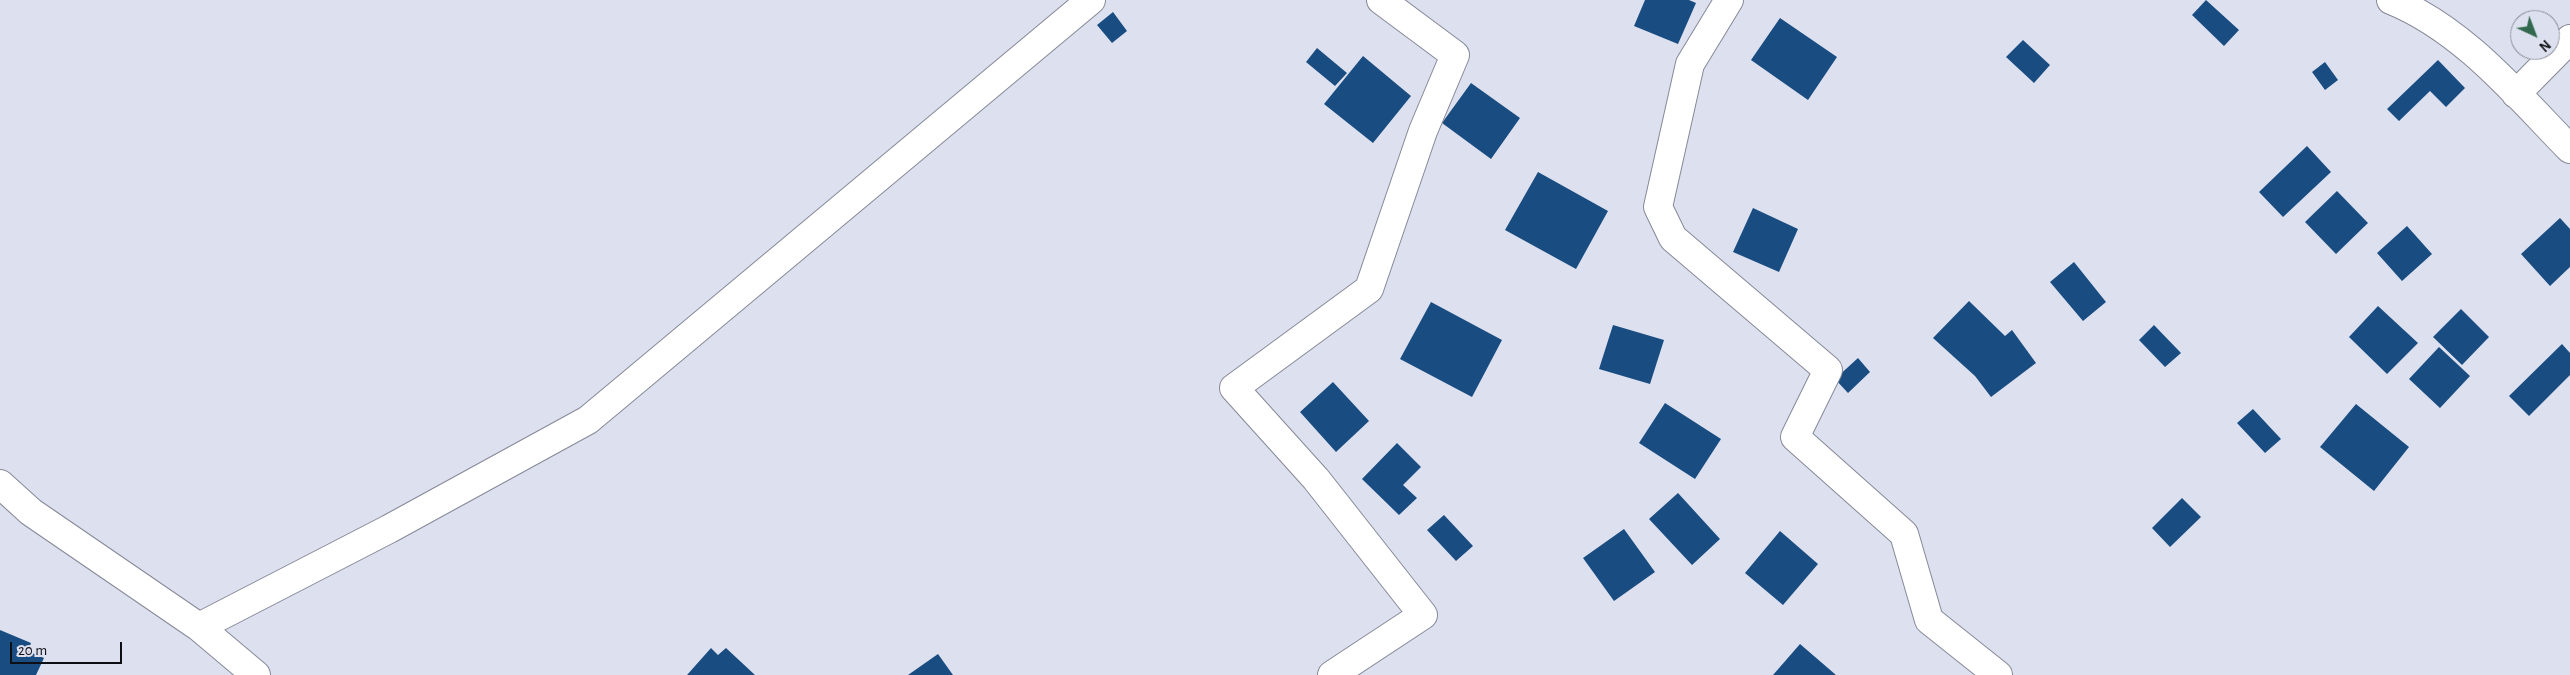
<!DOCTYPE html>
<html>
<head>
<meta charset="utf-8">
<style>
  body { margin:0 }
  #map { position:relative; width:2570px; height:675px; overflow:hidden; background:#dde0ef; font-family:"Alegreya Sans",sans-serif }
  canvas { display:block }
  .north { position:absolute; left:2510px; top:10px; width:50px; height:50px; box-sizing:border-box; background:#dde0ef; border:1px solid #8a8c97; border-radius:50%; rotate:137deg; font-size:14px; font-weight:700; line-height:20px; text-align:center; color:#0e0f14 }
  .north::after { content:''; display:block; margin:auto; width:18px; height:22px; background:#32684d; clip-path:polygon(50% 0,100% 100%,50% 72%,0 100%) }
  .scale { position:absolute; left:10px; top:642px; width:112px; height:22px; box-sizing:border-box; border:2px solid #0e0f14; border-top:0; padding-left:6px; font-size:15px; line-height:18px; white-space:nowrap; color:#0e0f14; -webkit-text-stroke:4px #dde0ef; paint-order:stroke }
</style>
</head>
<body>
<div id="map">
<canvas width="2570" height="675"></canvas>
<div class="north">N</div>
<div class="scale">20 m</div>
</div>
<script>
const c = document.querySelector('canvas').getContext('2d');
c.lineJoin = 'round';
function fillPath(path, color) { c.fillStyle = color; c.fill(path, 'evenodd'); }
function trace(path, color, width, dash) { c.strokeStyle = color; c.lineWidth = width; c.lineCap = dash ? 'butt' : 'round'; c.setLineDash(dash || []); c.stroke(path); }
fillPath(new Path2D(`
  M1645 0H1689L1696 3 1678 44 1634 26Z
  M2206 0 2239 30 2224 46 2192 15Z
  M1113 12 1127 31 1112 43 1097 25Z
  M1780 18 1837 57 1808 100 1751 60Z
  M2023 40 2050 65 2034 83 2006 57Z
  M1317 48 1347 73 1335 86 1306 62Z
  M1363 56 1411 96 1373 143 1324 104Z
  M2438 60 2465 88 2446 107 2430 91 2399 121 2387 109Z
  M2325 62 2338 80 2325 90 2312 72Z
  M1471 83 1520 118 1491 159 1442 123Z
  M2307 146 2331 172 2283 217 2259 192Z
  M1538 172 1608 211 1576 269 1505 230Z
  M2337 191 2368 223 2336 254 2305 222Z
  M1753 208 1798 229 1779 272 1733 252Z
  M2560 218 2570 229V267L2550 286 2521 254Z
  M2407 226 2432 254 2402 281 2377 253Z
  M2074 262 2106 302 2083 321 2050 282Z
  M1969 301 2005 336 2012 330 2036 363 1991 397 1975 376 1933 338Z
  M1431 302 1502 340 1472 397 1400 359Z
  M2378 306 2418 343 2387 374 2349 337Z
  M2461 309 2489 337 2462 365 2433 337Z
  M1613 325 1664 340 1650 384 1599 369Z
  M2154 325 2181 353 2165 367 2139 340Z
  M2562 344 2570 353V375L2529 416 2509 396Z
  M2439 347 2470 376 2440 408 2409 379Z
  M1858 358 1870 372 1848 393 1835 379Z
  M1333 382 1369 421 1336 452 1300 412Z
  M1665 403 1721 439 1695 479 1639 443Z
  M2356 404 2409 447 2374 491 2320 447Z
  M2253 409 2281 439 2265 453 2237 423Z
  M1397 443 1421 467 1403 485 1417 498 1399 515 1362 479Z
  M1678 493 1720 539 1692 565 1649 519Z
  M2182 498 2201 517 2170 547 2152 528Z
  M1444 515 1473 546 1456 561 1427 530Z
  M1624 529 1655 572 1614 601 1583 558Z
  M1780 531 1818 564 1783 605 1745 573Z
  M0 630 31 643 28 651 44 658 36 675H0Z
  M1800 644 1836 675H1773Z
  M711 648 718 655 726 648 755 675H687Z
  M938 654 953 675H908Z`), '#194d81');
const street = new Path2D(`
  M1729 0 1690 64 1658 207 1673 238 1828 370 1795 437 1904 534 1929 620 1998 675
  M2391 0C2463 29 2517 95 2570 149
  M2516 94 2570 39
  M0 484 31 512 199 627 389 529 588 420 1091 0
  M199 627 256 675
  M1332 675 1423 615 1316 479 1234 388 1369 289 1423 131 1455 55 1381 0`);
trace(street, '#868997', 30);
trace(street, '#fff', 28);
</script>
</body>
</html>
